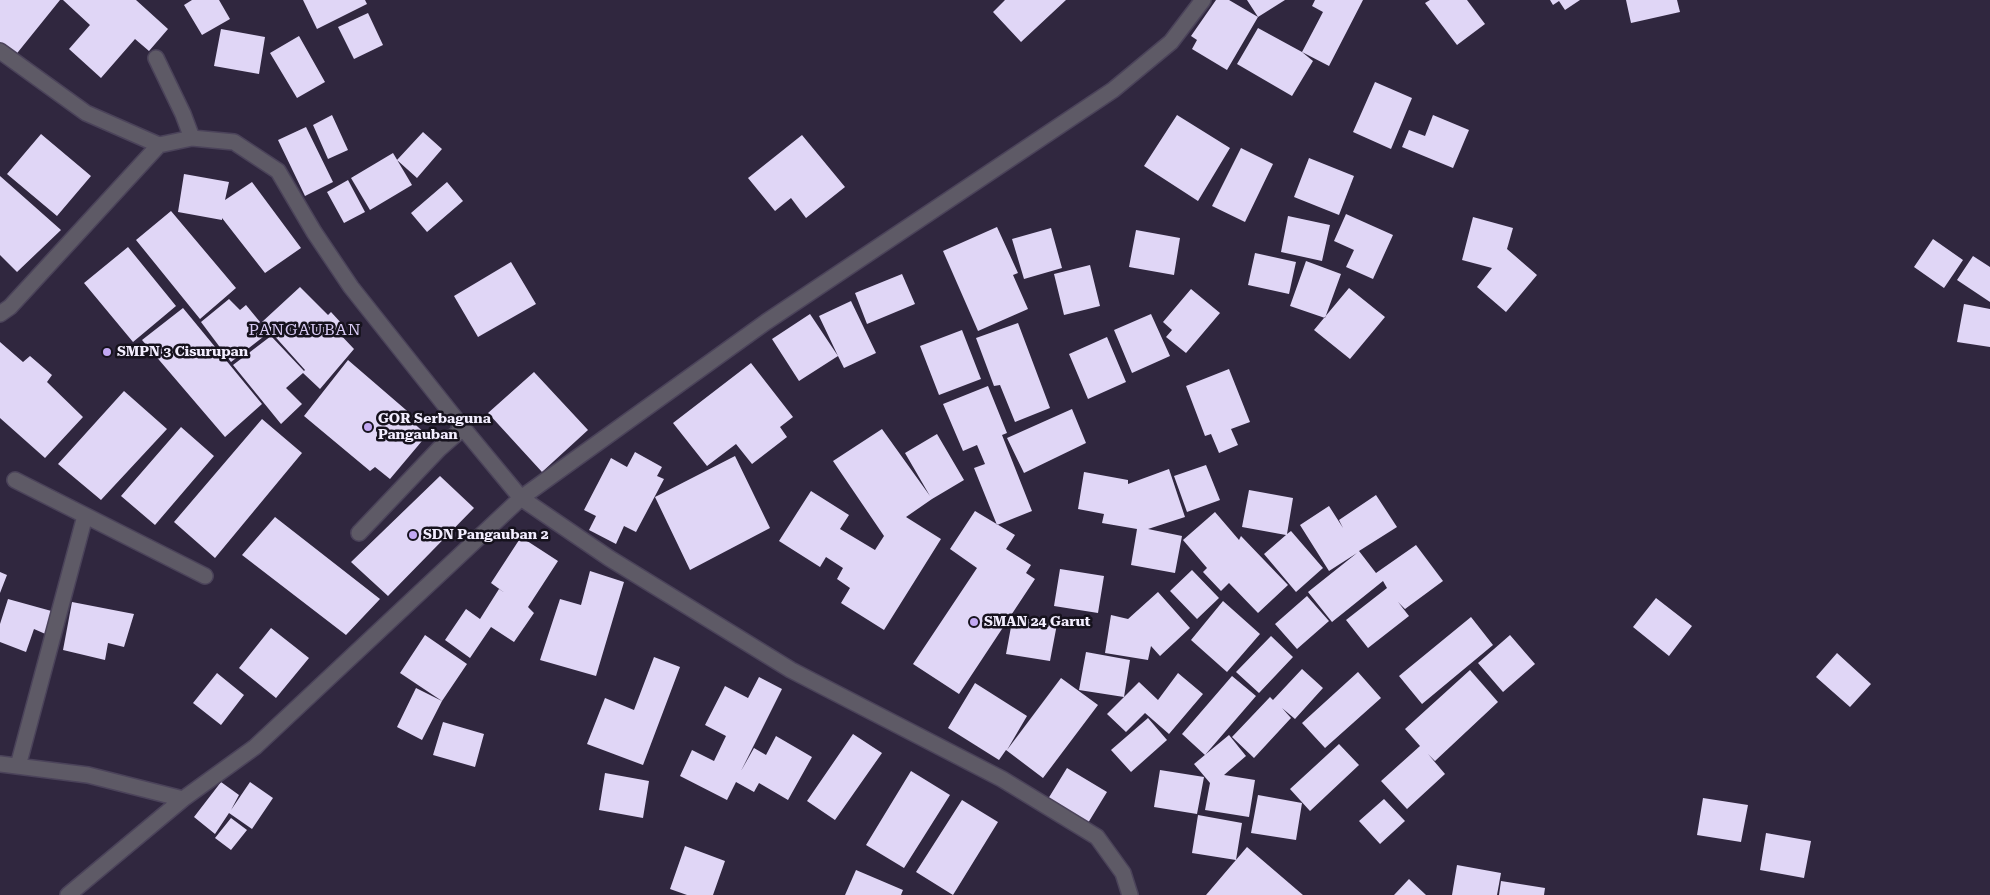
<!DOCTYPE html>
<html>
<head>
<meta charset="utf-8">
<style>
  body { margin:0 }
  canvas { display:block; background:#30273f }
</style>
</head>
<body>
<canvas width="1990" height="895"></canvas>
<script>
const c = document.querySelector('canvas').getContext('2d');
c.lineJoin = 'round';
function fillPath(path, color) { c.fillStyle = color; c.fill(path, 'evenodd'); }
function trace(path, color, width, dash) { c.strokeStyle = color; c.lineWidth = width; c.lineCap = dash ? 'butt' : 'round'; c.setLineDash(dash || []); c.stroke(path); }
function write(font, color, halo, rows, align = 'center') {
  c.font = font + ' "Roboto Serif",serif'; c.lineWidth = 5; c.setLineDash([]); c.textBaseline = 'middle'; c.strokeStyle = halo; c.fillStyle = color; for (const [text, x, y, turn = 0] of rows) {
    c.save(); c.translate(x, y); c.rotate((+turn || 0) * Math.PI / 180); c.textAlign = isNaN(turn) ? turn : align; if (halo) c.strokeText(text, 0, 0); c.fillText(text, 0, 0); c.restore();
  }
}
fillPath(new Path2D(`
  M0 0H60L14 57 0 46Z
  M63 0H136L168 29 149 51 135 39 101 78 69 49 90 25Z
  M192 0H219L230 19 202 35 184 5Z
  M303 0H365L367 4 317 29Z
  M1005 0H1066L1021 42 993 12Z
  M1216 0H1229L1258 17 1227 70 1192 49 1197 40 1191 36Z
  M1247 0H1285L1258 17Z
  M1315 0H1363L1329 66 1302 52 1323 12 1312 6Z
  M1430 0H1467L1485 24 1457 45 1425 3Z
  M1550 0H1580L1565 10 1559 1 1553 5Z
  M1626 0H1677L1680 12 1631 23Z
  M368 13 383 45 354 59 338 27Z
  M1258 28 1302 52 1313 61 1292 96 1237 64Z
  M221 29 265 37 259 74 214 66Z
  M299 36 325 82 297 98 270 53Z
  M1375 82 1412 98 1391 149 1353 132Z
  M332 115 348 150 328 159 313 125Z
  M1177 115 1230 148 1198 201 1144 166Z
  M1433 115 1469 130 1453 168 1402 147 1409 130 1425 136Z
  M306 127 333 182 305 196 278 140Z
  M423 132 442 149 417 178 397 160Z
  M41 134 91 176 57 216 7 174Z
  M802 135 845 187 806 218 791 198 775 211 748 178Z
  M1241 148 1273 164 1245 222 1212 206Z
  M393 153 412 185 370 210 351 178Z
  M1309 158 1354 176 1339 215 1294 197Z
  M184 174 229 182 225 200 252 182 301 248 265 273 222 218V220L178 212Z
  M0 176 61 230 17 272 0 255Z
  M348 180 365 212 344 223 327 192Z
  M447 182 463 201 427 232 411 213Z
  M171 211 236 288 200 319 136 240Z
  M1346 214 1393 235 1373 279 1346 267 1354 250 1334 241Z
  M1288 216 1330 225 1322 261 1281 252Z
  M1473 217 1513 228 1507 249 1537 275 1506 312 1477 287 1492 268 1462 260Z
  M997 227 1018 273 1013 275 1028 309 978 331 943 251Z
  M1051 228 1062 268 1024 279 1012 239Z
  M1136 230 1180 238 1174 275 1129 267Z
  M1933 239 1963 260 1944 288 1914 267Z
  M128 247 176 306 133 342 84 283Z
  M1255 253 1296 262 1289 294 1248 285Z
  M1973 256 1990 267V302L1957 280Z
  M1306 261 1341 274 1325 318 1290 306Z
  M511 262 536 304 478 337 454 296Z
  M1090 265 1100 306 1064 315 1054 274Z
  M902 274 915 304 867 324 855 293Z
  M300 287 328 315 331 312 343 325 337 331 354 349 320 389 303 373 286 388 302 404 281 424 233 365 271 336 304 371 305 370 262 322Z
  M1349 288 1385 317 1350 359 1314 330Z
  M1191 289 1220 313 1186 353 1166 337 1172 330 1163 322Z
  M229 299 240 310 246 305 260 322 255 328 263 337 231 362 201 322Z
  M851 301 876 353 844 368 838 356 799 381 772 339 810 314 838 356 819 316Z
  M1964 304 1990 309V347L1957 342Z
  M183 308 262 404 225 437 142 340Z
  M1151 314 1170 356 1132 373 1114 330Z
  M1018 323 1050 408 1015 422 1000 385 994 386 976 338Z
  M962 330 981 379 939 395 920 346Z
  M1107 337 1126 382 1088 399 1069 354Z
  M0 342 23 362 30 356 52 375 47 382 83 417 45 458 0 418Z
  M348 360 413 416 409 419 427 435 390 479 375 467 370 471 304 416Z
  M751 363 793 417 780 427 787 437 752 464 736 444 707 466 673 423Z
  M1229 369 1250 422 1231 429 1238 445 1219 453 1211 434 1205 436 1186 386Z
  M534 372 588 430 542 472 488 413Z
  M988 386 1007 433 1002 435 1032 511 997 525 974 468 985 464 977 445 963 451 943 404Z
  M124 391 167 429 101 500 58 464Z
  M1072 409 1086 443 1024 473 1007 438Z
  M262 419 302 453 215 558 174 522Z
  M181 427 214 456 155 525 121 496Z
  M882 429 930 496 905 453 937 434 964 480 932 499 906 517 941 539 884 630 841 603 850 588 837 579 843 568 826 557 820 567 779 541 811 491 849 515 840 529 875 550 884 536 833 461Z
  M635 452 662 467 657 476 664 479 636 532 624 526 616 544 589 530 596 516 584 510 611 458 627 467Z
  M735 456 770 528 690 570 655 497Z
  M1206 465 1220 500 1187 512 1174 476Z
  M1169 469 1185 517 1148 529 1182 536 1175 573 1131 565 1137 529 1102 523 1104 514 1078 509 1084 472 1128 480V484Z
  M440 476 474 508 388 596 351 562Z
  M1249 490 1293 498 1287 534 1291 531 1323 568 1296 592 1264 554 1286 535 1242 527Z
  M1376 495 1397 527 1359 551 1376 573 1416 545 1443 581 1405 609 1398 602 1409 616 1368 648 1346 620 1387 588 1383 581 1332 622 1308 592 1357 553 1329 571 1300 525 1329 506 1343 528 1339 520Z
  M975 511 1015 535 1006 549 1031 565 1026 573 1035 579 959 694 913 664 977 568 950 549Z
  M1215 512 1239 540 1241 536 1288 585 1258 613 1229 583 1221 591 1203 572 1207 568 1183 540Z
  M275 517 380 599 346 635 242 555Z
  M521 537 558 561 528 607 534 613 514 642 491 627 470 658 445 640 466 609 480 619 499 589 505 593 491 583Z
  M1060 569 1104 576 1098 613 1054 606Z
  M1192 570 1219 598 1197 619 1170 591Z
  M590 571 624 582 596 676 540 660 560 599 581 605Z
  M0 572 7 575 0 593Z
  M1158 592 1190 628 1160 656 1151 646 1148 660 1105 653 1111 615 1128 619Z
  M1307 596 1329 621 1297 649 1275 624Z
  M1656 598 1692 626 1669 656 1633 627Z
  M8 599 55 612 50 636 34 629 26 652 0 642V624Z
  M1223 601 1260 634 1227 672 1191 640Z
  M72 602 134 614 124 647 108 643 105 660 63 650Z
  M1013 616 1057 624 1050 661 1006 654Z
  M1471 617 1493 645 1422 704 1399 676Z
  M271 628 309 658 276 698 239 668Z
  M425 635 467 664 442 701 400 673Z
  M1510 635 1535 664 1503 692 1478 663Z
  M1271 636 1293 657 1259 693 1236 672Z
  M1086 652 1130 660 1124 697 1079 690Z
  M1837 653 1871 684 1850 707 1816 677Z
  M654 657 680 667 643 765 587 744 605 698 634 710Z
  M1302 669 1323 688 1295 719 1282 708 1291 718 1254 758 1232 737 1270 697 1273 700Z
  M1470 670 1498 702 1435 761 1428 754 1445 774 1407 809 1381 781 1420 746 1405 729Z
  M1358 672 1381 698 1325 748 1302 723Z
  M217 673 244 695 221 725 193 703Z
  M1178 673 1203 694 1169 734 1145 713 1126 732 1107 714 1139 682 1158 700Z
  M1232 676 1256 696 1205 755 1182 734Z
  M759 677 782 689 741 771 754 748 766 755 776 736 812 757 788 800 759 783 754 792 736 782 727 800 680 776 692 750 714 761 726 736 705 725 725 686 748 698Z
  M1061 678 1098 705 1043 778 1006 750 999 760 948 728 975 683 1027 716 1007 750Z
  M416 688 442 701 422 740 397 727Z
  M1148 718 1167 740 1131 772 1111 750Z
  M443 722 484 734 475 767 433 755Z
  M853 734 882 753 835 820 807 801Z
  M1229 735 1246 756 1224 775 1255 780 1249 817 1205 810 1210 783 1194 764Z
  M1339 744 1359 765 1310 811 1290 789Z
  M1067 768 1107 792 1088 823 1048 799Z
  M1160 770 1204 777 1197 814 1154 807Z
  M911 771 950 795 904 868 866 845Z
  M605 773 649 781 643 818 599 810Z
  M221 782 239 795 231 810 250 782 273 798 252 829 229 813 215 834 194 817Z
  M1258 795 1302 803 1296 840 1251 833Z
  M1703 798 1748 805 1741 842 1697 835Z
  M1384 799 1405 821 1380 844 1359 821Z
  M962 800 998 822 953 895 916 872Z
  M1198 815 1242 823 1236 860 1192 853Z
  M231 818 247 830 231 850 215 838Z
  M1766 833 1811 841 1804 878 1760 870Z
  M685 846 725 861 713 895H687L670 889Z
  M1247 847 1303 895H1206Z
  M1457 865 1501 873 1497 895H1452Z
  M856 870 903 890 901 895H845Z
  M1409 879 1426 895H1394Z
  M1501 881 1545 888 1544 895H1499Z`), '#e0d6f6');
const street = new Path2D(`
  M0 51 86 113 159 145 192 138 234 142 278 171 314 232 351 287 463 428 521 498 609 558 791 670 1002 779 1097 837 1123 873 1130 895
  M156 58 183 114 192 138
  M0 314 10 307 159 145
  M15 480 205 576
  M359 533 439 449 463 428
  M0 764 88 775 183 799
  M18 766 85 516
  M68 895 183 799 255 747 521 498 766 322 1113 90 1171 42 1203 0`);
trace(street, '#4b435a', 18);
trace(street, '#5e5a66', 15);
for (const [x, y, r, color] of [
  [107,352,5,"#c2a8f3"],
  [368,427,5,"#c2a8f3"],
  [413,535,5,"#c2a8f3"],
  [974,622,5,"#c2a8f3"]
]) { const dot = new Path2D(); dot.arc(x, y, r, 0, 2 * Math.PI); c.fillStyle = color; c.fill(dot); trace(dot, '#16121d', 2); }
write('bold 14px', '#f3eeff', '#16121d', [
  ["SMPN 3 Cisurupan",117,352],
  ["GOR Serbaguna",378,419],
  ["Pangauban",378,435],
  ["SDN Pangauban 2",423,535],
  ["SMAN 24 Garut",984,622]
], 'left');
c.letterSpacing = '1px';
write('16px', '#d8caf5', '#16121d', [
  ["PANGAUBAN",305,330]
]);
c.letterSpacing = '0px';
</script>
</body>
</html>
